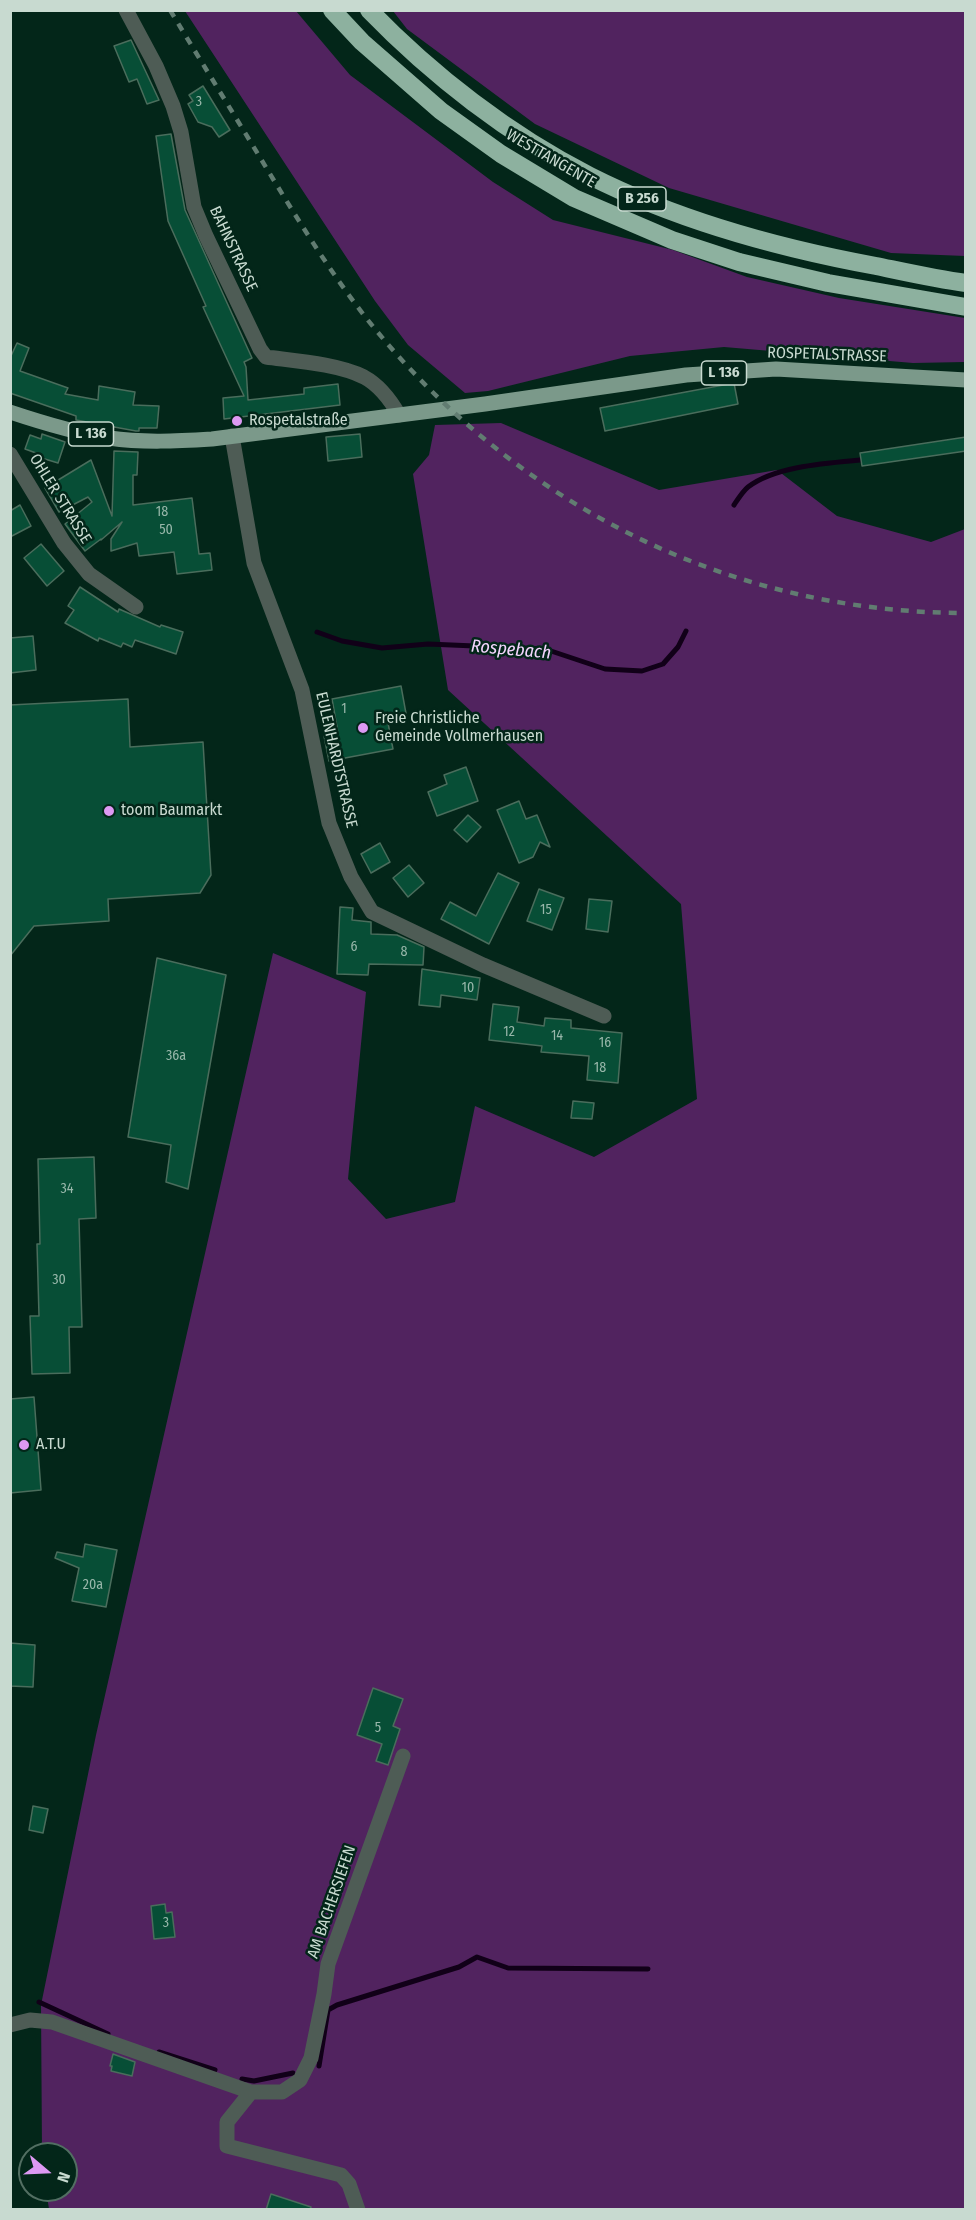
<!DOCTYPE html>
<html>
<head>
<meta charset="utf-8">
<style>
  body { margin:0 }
  #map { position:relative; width:976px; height:2220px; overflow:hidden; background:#032619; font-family:"Fira Sans Condensed",sans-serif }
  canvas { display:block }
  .frame { position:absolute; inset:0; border:12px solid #c8dad0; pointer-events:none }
  .north { position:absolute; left:18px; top:2142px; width:60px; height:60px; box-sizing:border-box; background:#032619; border:2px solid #526e62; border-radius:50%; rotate:109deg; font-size:16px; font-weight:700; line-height:24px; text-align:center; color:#c8dad0 }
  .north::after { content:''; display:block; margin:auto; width:21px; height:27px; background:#dd99f3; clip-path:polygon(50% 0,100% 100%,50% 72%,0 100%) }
</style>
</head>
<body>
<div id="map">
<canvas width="976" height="2220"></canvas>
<div class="frame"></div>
<div class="north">N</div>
</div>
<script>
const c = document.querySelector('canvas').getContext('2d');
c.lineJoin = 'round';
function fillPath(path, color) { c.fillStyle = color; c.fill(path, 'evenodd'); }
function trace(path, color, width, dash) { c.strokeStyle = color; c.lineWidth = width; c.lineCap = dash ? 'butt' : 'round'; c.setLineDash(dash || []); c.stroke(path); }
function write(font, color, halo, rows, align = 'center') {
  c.font = font + ' "Fira Sans Condensed",sans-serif'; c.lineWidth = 5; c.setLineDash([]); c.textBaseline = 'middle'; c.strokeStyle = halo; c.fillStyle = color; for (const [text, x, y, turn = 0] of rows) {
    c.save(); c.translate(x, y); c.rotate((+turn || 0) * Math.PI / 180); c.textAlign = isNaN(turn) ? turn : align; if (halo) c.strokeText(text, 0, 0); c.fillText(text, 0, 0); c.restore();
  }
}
fillPath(new Path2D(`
  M185 11H296L350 75 493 182 553 220 673 250 747 277 839 298 965 318V362L913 363 724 347 630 356 488 391 465 393 408 345 375 301Z
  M393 11H965V256L891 253 669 188 535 124 407 29Z
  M501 423 659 490 777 470 837 516 931 542 965 529V2209H49L46 2190H66V2154H42L41 2005 96 1735 273 953 366 992 348 1179 386 1219 455 1202 475 1106 594 1157 697 1099 681 904 448 690 413 474 429 455 435 425Z`), '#51235f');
trace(new Path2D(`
  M734 505C738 499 743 491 748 487 775 466 828 463 861 460
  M317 632 342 641 382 648 428 644 545 649 605 669 642 671 663 664 678 647 686 631
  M39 2002 108 2034
  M159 2052 215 2070
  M319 2066 328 2010 337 2005 459 1967 477 1957 508 1968 648 1969
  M242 2079 254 2081 293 2073`), '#110018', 5);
const building = new Path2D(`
  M131 40 159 100 147 104 137 79 129 82 114 46Z
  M203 86 230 130 219 137 212 127 198 122 188 104 193 101 189 95Z
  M171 134 185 210 252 358 244 362 246 367 248 400 304 394V388L338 384 340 405 224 419 223 398 244 396 203 307 206 306 168 221 156 136Z
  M17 343 29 348 20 371 68 388 65 394 98 400 99 386 135 392 133 405 159 406 157 428H139V431H136L76 420V416L10 393V358Z
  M734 383 738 404 605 431 600 408Z
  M42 434 65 442 58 463 35 456 36 453 25 449 30 435 41 439Z
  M360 434 362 457 328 461 326 437Z
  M966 437V451L862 466 860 453Z
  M114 451 138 452 137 475H133V505L192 498 199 554 210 553 212 570 177 574 174 552 139 556 137 543 111 551V539L122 522 101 540V539L85 551 65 524 92 502 88 497 59 512 45 488 91 460 112 516Z
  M20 505 31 526 10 537V511Z
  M41 544 64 571 47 586 24 558Z
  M80 587 118 612 119 609 160 627 161 625 183 632 176 654 135 640 132 647 123 643 121 647 99 638 98 641 65 623 74 610 68 606Z
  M33 636 36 670 10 673V638Z
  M401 686 407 719 388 723 393 749 329 761 324 736 338 733 332 699Z
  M128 699 130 747 203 742 211 875 200 893 108 899 109 921 34 926 10 956V705Z
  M466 767 478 801 437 816 428 792 447 784 444 775Z
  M519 801 526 819 537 815 550 847 540 842 533 857 519 863 497 810Z
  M468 815 481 827 467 842 454 830Z
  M380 843 390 862 371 873 361 854Z
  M409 865 424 883 408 897 393 878Z
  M498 873 519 883 489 944 441 919 450 902 476 916Z
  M539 889 564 898 552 930 527 921Z
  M589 899 612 901 608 932 586 929Z
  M340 907 353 908 352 920 371 922V934L397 935 424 947 423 965 369 964 368 975 337 974Z
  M157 958 226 975 188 1189 166 1182 171 1145 128 1137Z
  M422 969 480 978 477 1000 441 995 440 1007 419 1005Z
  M493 1004 519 1007 517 1022 544 1026 545 1018 571 1020V1028L622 1033 618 1083 587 1080 589 1056 541 1052 542 1046 489 1040Z
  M573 1101 594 1103 592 1119 571 1118Z
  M94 1157 96 1218 79 1219 82 1327H69L70 1373 32 1374 30 1316H39L37 1244H40L38 1159Z
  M34 1397 41 1490 10 1493V1399Z
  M85 1544 117 1550 106 1607 72 1601 79 1568 55 1558 57 1552 83 1557Z
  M10 1643 35 1645 33 1687 10 1686Z
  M373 1688 403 1699 393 1726 400 1729 388 1765 376 1761 382 1744 357 1735Z
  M33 1806 48 1809 43 1833 29 1830Z
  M165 1904 166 1913 172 1912 175 1937 154 1939 151 1906Z
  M113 2054 135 2062 132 2076 111 2071 112 2066H110Z
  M271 2194 311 2207 310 2210H266Z`);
fillPath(building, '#074e36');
trace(building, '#4a6d5c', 1.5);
trace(new Path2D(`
  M126 10 156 66 173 106 181 132 194 207 206 236 260 349 266 357C296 361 338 364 364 377 379 385 391 401 399 415
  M232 436 254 563 302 690 329 823 351 877 372 912 483 965 604 1016
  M10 454 64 543 89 574 136 607
  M10 2025 30 2020 52 2022 251 2092H282L300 2080 311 2058 324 1994 328 1964 403 1756
  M251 2092 227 2122V2146L341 2175 349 2184 358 2210`), '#4e5c55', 15);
trace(new Path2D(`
  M10 412C43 423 75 433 109 438 143 443 178 441 212 439L485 404 686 375 776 369 966 380`), '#7b998a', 15);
trace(new Path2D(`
  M332 10 362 42 441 111 501 154 574 198 672 240 739 262 828 283 966 307
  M369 10C432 75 509 135 590 176 679 221 778 248 876 266 905 272 936 279 966 283`), '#8db19f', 18);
trace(new Path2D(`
  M170 10C202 63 235 116 267 169 298 220 330 272 367 319 514 504 729 613 966 613`), '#617c71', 4.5, [8, 8]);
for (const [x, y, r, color] of [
  [237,421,6,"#dd99f3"],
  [363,728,6,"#dd99f3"],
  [109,811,6,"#dd99f3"],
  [24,1445,6,"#dd99f3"]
]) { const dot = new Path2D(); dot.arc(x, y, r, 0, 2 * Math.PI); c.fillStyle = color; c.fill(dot); trace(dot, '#032619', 2); }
write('14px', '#98b7aa', null, [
  ["3",199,102],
  ["18",162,512],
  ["50",166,530],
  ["1",344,709],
  ["15",546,910],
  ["6",354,947],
  ["8",404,952],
  ["10",468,988],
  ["12",509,1032],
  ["14",557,1036],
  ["16",605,1043],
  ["36a",176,1056],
  ["18",600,1068],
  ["34",67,1189],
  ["30",59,1280],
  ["20a",93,1585],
  ["5",378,1728],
  ["3",166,1923]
]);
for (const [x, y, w] of [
  [642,199,48],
  [724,373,45],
  [91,434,45]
]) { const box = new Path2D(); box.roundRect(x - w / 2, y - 12, w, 24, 4.5); c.fillStyle = '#032619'; c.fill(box); trace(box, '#c8dad0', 1.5); }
write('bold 15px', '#c8dad0', null, [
  ["B 256",642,199],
  ["L 136",724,373],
  ["L 136",91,434]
]);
write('16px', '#c8dad0', '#032619', [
  ["WESTTANGENTE",551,159,30],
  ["BAHNSTRASSE",233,249,65],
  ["ROSPETALSTRASSE",827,355,2],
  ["OHLER STRASSE",60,499,58],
  ["EULENHARDTSTRASSE",336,760,77],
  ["AM BACHERSIEFEN",332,1902,-71]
]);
write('16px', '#c8dad0', '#032619', [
  ["Rospetalstraße",249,421],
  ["Freie Christliche",375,719],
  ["Gemeinde Vollmerhausen",375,737],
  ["toom Baumarkt",121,811],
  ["A.T.U",36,1445]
], 'left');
write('italic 18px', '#f4d5fe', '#032619', [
  ["Rospebach",511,650,5]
]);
</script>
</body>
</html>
